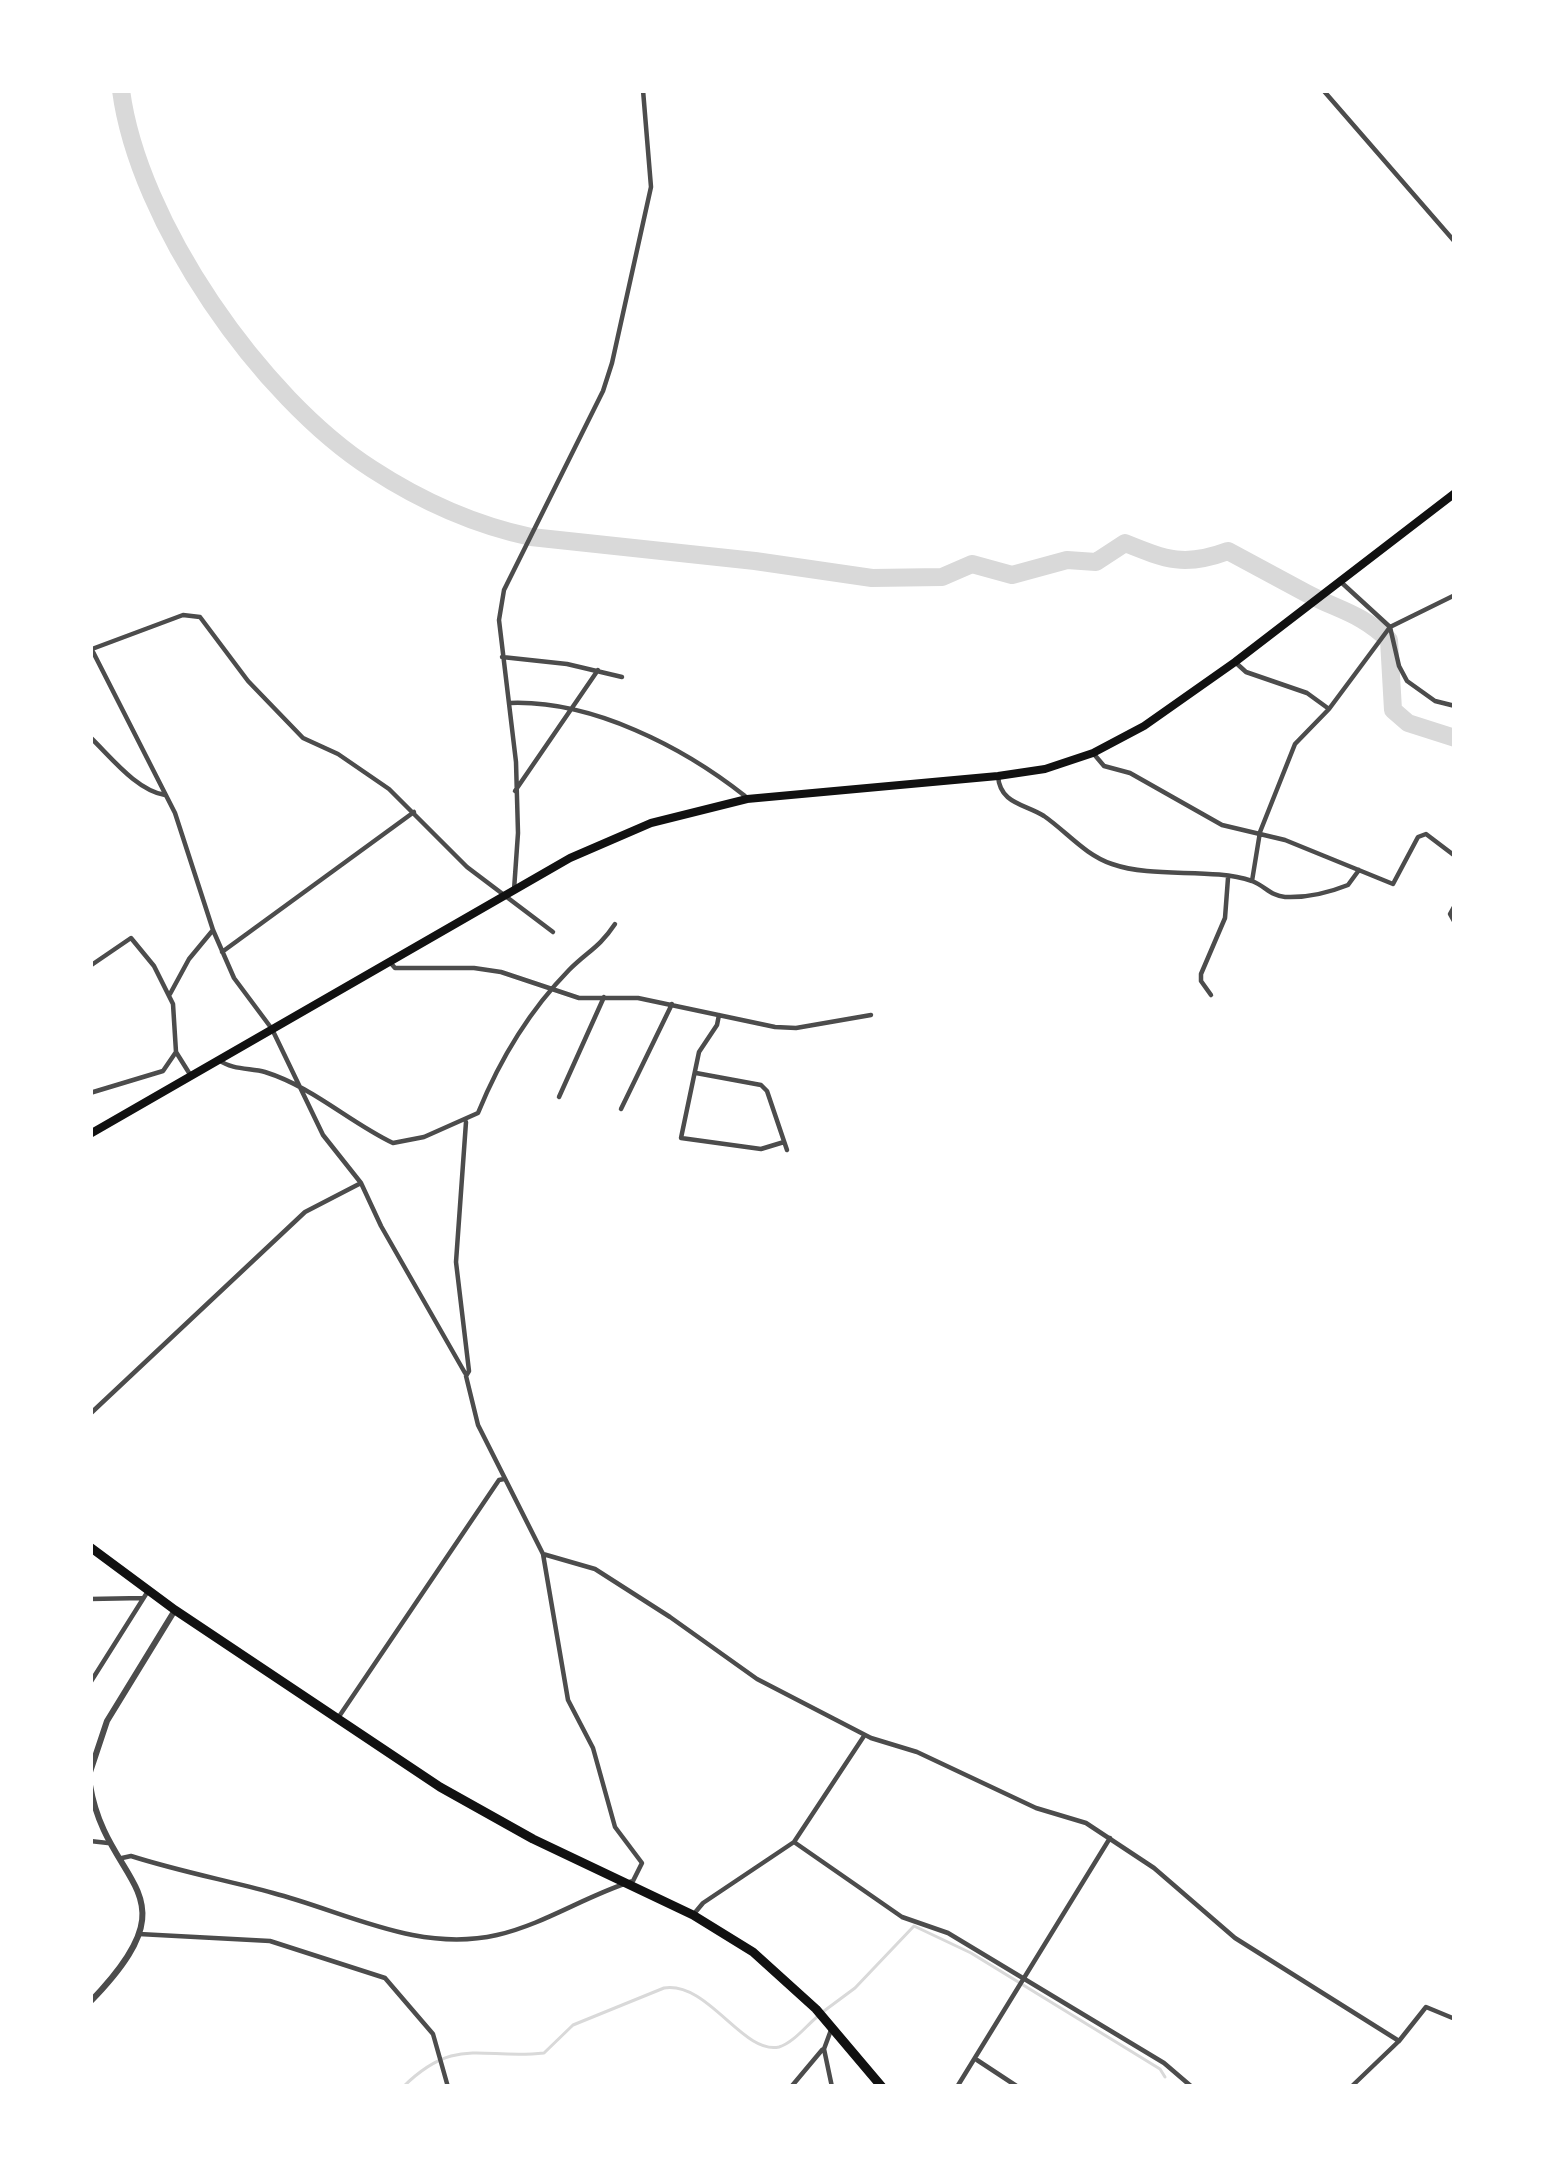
<!DOCTYPE html>
<html>
<head>
<meta charset="utf-8">
<style>
  body { margin:0 }
  #map { position:relative; width:1545px; height:2177px; overflow:hidden; background:#fff; font-family:Overpass,sans-serif }
  canvas { display:block }
  .frame { position:absolute; inset:0; border:93px solid #fff; pointer-events:none }
</style>
</head>
<body>
<div id="map">
<canvas width="1545" height="2177"></canvas>
<div class="frame"></div>
</div>
<script>
const c = document.querySelector('canvas').getContext('2d');
c.lineJoin = 'round';
function trace(path, color, width, dash) { c.strokeStyle = color; c.lineWidth = width; c.lineCap = dash ? 'butt' : 'round'; c.setLineDash(dash || []); c.stroke(path); }
trace(new Path2D(`
  M824 2011 855 1988 914 1926 971 1953 1160 2069 1165 2077
  M403 2087C456 2035 481 2060 544 2053L573 2025 664 1988C708 1981 743 2055 779 2047 793 2043 806 2026 817 2017`), '#d9d9d9', 3);
trace(new Path2D(`
  M121 90C138 222 261 398 372 469 421 501 475 525 531 537L755 561 872 578 942 577 972 564 1012 575 1067 560 1096 562 1125 543C1167 560 1185 567 1228 551 1254 565 1280 579 1306 593 1340 611 1359 612 1389 640L1393 710 1408 723 1455 738`), '#d9d9d9', 18);
trace(new Path2D(`
  M1323 90 1455 242
  M1342 583 1390 627 1399 666 1407 681 1435 701 1455 706
  M90 646 175 813 213 930 234 978 272 1029 323 1135 361 1183 381 1226 465 1373
  M92 649 183 615 200 617 248 681 303 738 338 754 389 789 467 867 553 932
  M502 657 567 664 622 677
  M1235 662 1246 672 1307 693 1329 709
  M510 703C592 700 683 747 745 796
  M90 737C111 757 136 790 165 795
  M1093 753 1104 766 1130 773 1222 825 1285 840 1393 884 1418 837 1426 834 1455 856
  M998 776C1000 804 1025 804 1044 816 1067 832 1085 855 1112 864 1155 879 1210 867 1252 881 1265 886 1271 896 1285 897 1307 898 1328 893 1348 885L1359 870
  M515 791 598 670
  M1252 881 1260 832 1295 744 1329 709 1390 627 1455 595
  M514 890 518 833 516 762 499 620 504 590 603 391 612 363 651 187 643 90
  M1455 905 1450 914 1455 923
  M222 952 414 812
  M389 961 395 968H474L501 972 579 998H638L775 1027 796 1028 871 1015
  M90 966 131 938 154 966 173 1004 176 1052 191 1076
  M170 994 189 959 213 930
  M1211 995 1201 981V974L1225 918 1228 878
  M719 1015 717 1025 699 1052 681 1138 761 1149 784 1142
  M219 1060C232 1070 250 1068 265 1072 313 1087 349 1122 393 1143L424 1137 478 1113C500 1059 528 1012 569 970 588 951 599 948 615 924
  M696 1073 761 1085 767 1091 787 1150
  M90 1093 163 1071 176 1052
  M559 1097 604 997
  M621 1109 672 1004
  M90 1414 305 1212 361 1183
  M543 1554 595 1569 670 1617 757 1679 871 1738 917 1752 1036 1808 1086 1823 1154 1868 1235 1938 1399 2041
  M90 1599 143 1598
  M90 1683 148 1591
  M338 1718 499 1480 504 1479
  M90 1841 108 1843
  M794 1842 902 1917 948 1933 1164 2063 1192 2087
  M122 1858 131 1856C178 1871 225 1880 273 1893 346 1912 418 1953 497 1935 545 1924 587 1895 633 1881L642 1863 615 1827 593 1748 568 1700 543 1554 478 1425 466 1376 469 1371 456 1262 466 1122
  M693 1915 703 1903 794 1842 864 1736
  M139 1934 270 1941 385 1978 433 2034 448 2087
  M831 2030 824 2049 832 2087
  M977 2060 1018 2087
  M791 2087 822 2050
  M957 2087 1110 1838
  M1351 2087 1399 2041 1426 2007 1455 2019`), '#4c4c4c', 4.5);
trace(new Path2D(`
  M90 1772 107 1721 175 1610
  M90 1785C107 1889 199 1890 90 2002`), '#4c4c4c', 6);
trace(new Path2D(`
  M90 1134 570 858 651 823 747 799 998 776 1045 769 1093 753 1144 726 1235 662 1455 493`), '#111', 8);
trace(new Path2D(`
  M90 1547 175 1610 440 1787 533 1839 693 1915 753 1952 816 2009 882 2087`), '#111', 9);
</script>
</body>
</html>
